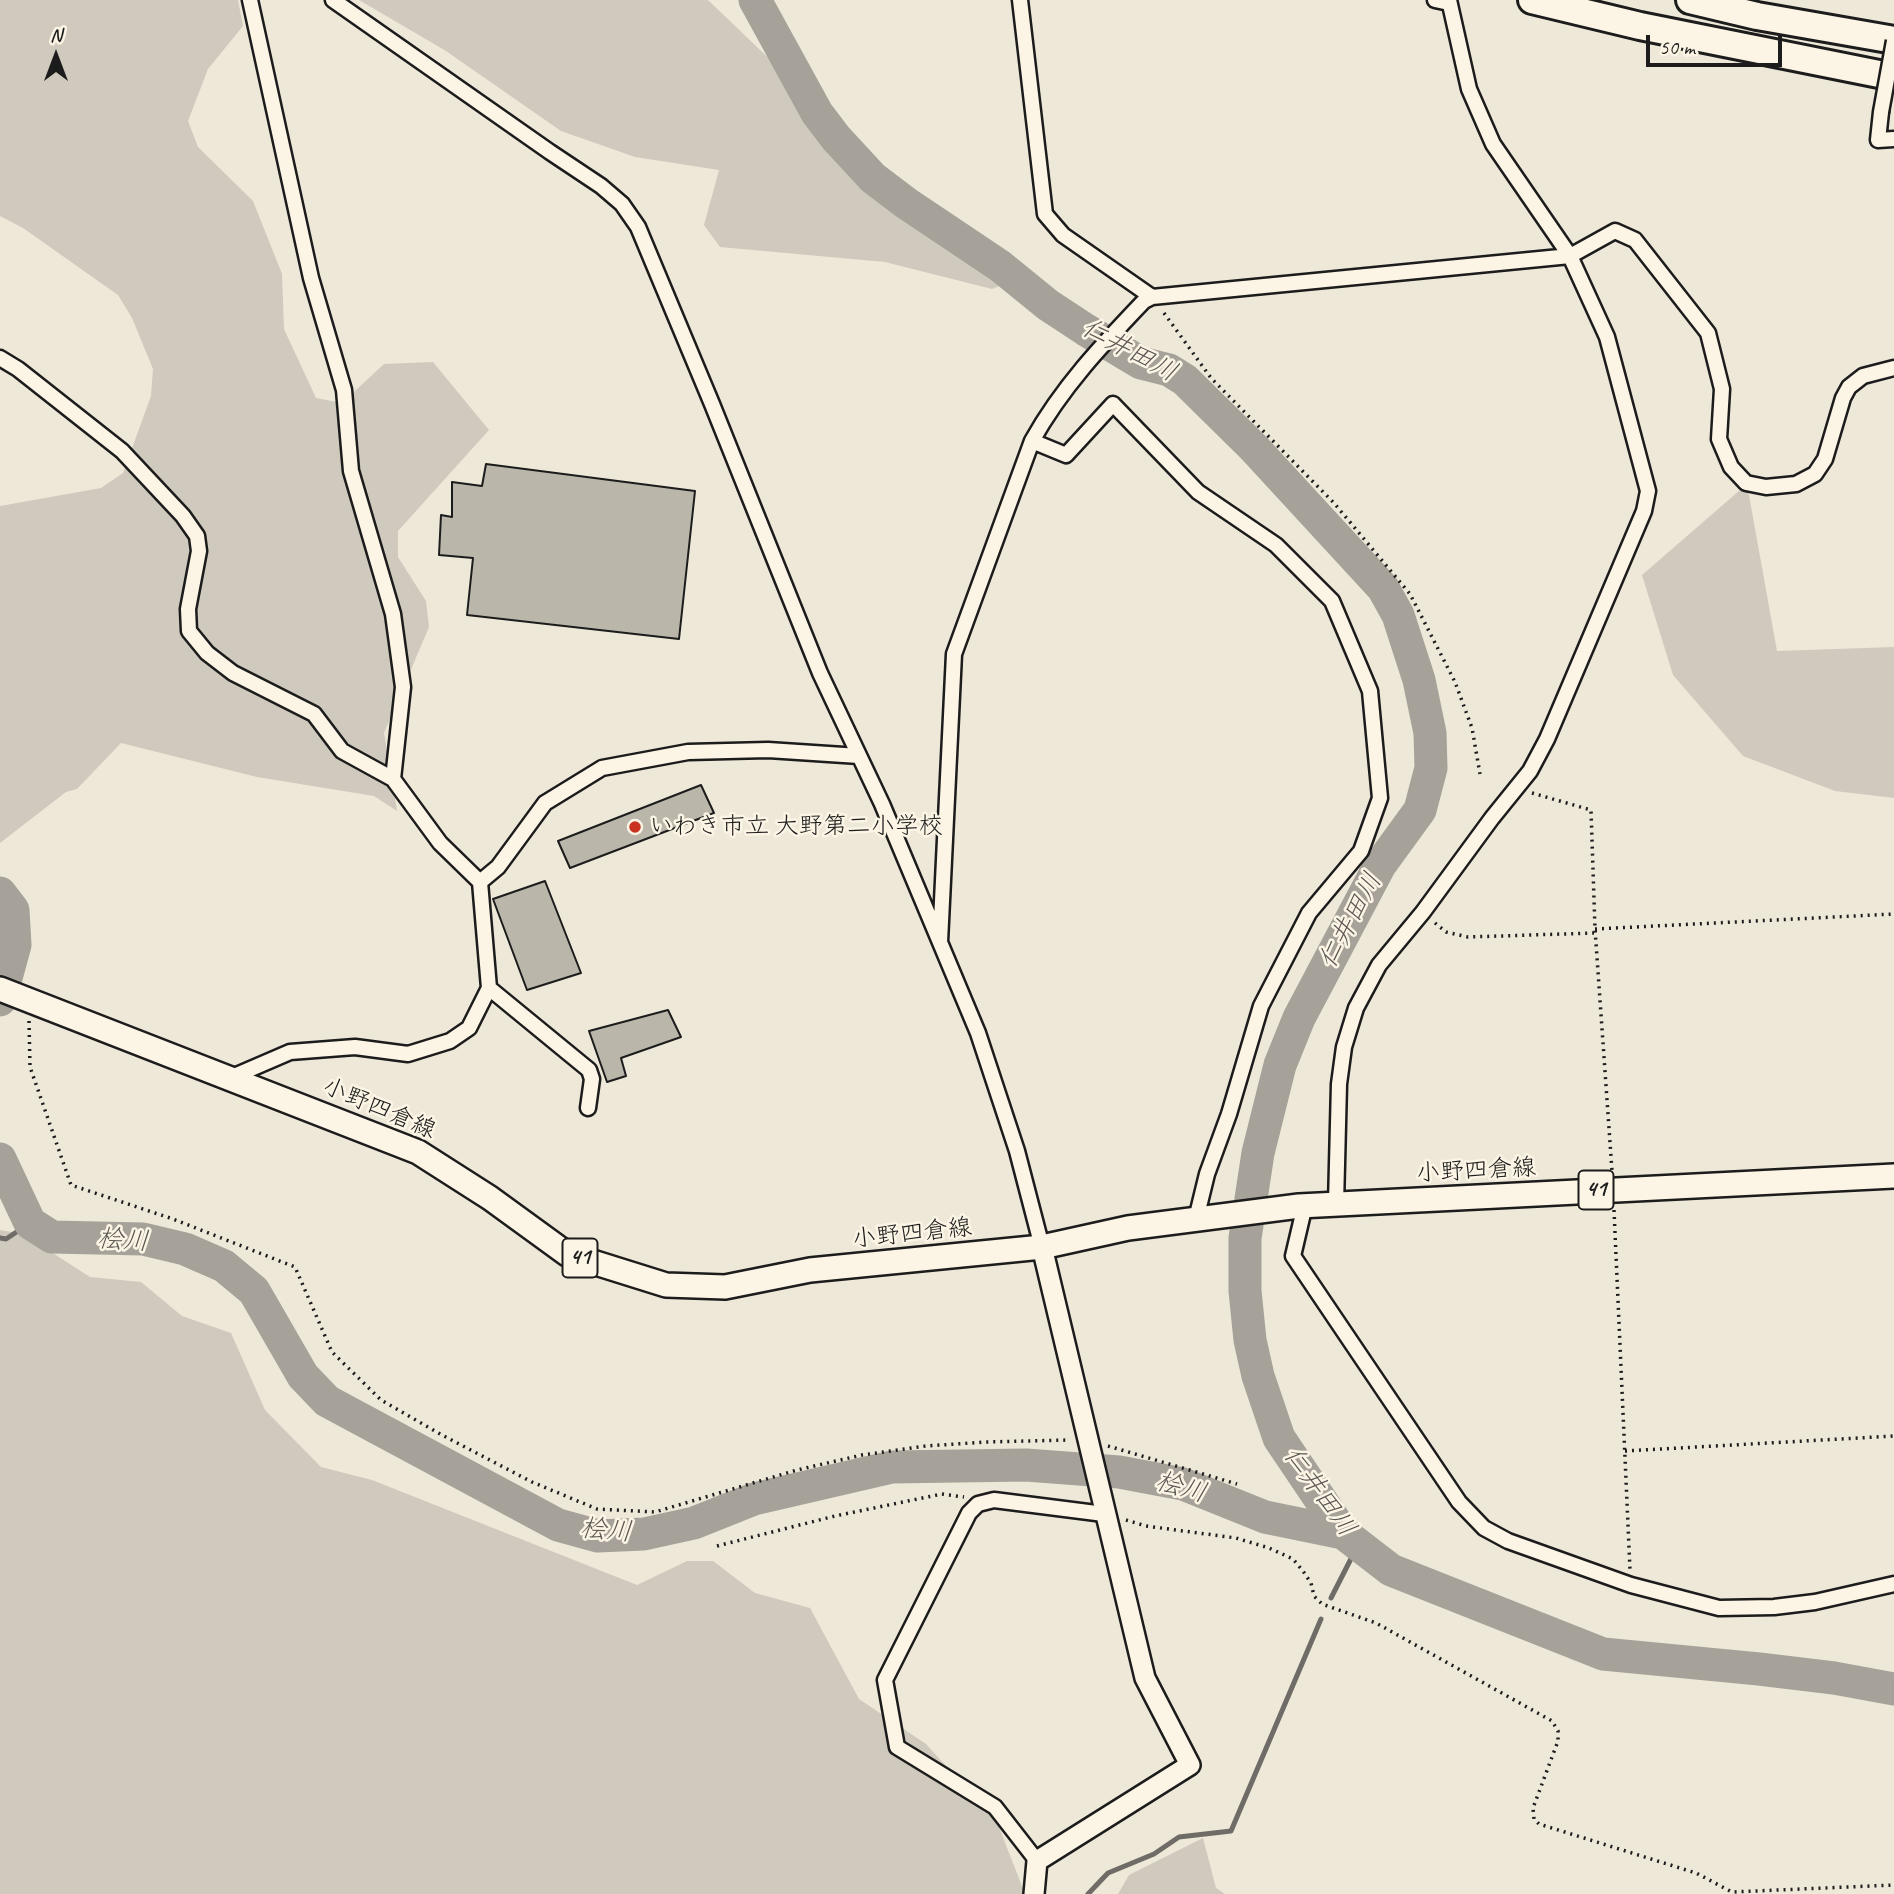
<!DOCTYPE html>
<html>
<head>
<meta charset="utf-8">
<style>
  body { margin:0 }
  #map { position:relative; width:1894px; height:1894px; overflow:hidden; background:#eee8d9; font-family:Caveat,sans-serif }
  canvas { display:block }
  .north { position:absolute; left:21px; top:21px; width:70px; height:70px; -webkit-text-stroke:5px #fcf5e5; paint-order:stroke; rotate:0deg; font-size:19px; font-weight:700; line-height:28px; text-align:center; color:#1c1c1c }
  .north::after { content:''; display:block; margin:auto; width:24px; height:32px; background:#1c1c1c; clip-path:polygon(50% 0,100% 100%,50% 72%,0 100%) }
  .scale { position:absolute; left:1646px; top:35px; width:136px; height:32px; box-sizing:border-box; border:4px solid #1c1c1c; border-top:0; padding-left:9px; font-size:21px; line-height:24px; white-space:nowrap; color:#1c1c1c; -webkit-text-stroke:5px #fcf5e5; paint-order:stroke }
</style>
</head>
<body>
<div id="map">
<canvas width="1894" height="1894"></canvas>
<div class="north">N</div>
<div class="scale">50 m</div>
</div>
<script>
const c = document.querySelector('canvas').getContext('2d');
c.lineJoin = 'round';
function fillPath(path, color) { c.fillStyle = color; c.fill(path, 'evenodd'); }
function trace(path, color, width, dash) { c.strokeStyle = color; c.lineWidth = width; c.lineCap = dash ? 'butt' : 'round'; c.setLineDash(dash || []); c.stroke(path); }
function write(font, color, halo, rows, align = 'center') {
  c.font = font + ' Caveat,"Klee One",sans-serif'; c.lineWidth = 5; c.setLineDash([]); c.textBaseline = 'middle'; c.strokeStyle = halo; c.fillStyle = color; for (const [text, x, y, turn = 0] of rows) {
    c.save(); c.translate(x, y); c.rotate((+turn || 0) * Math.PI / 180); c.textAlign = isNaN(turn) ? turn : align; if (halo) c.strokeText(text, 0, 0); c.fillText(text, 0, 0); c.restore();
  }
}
fillPath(new Path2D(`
  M0 0H238L243 26 208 69 188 121 198 147 253 201 282 274 284 329 316 398 342 403 384 364 433 362 489 430 398 531V557L426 601 429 627 384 733 397 811 374 796 257 777 121 743 77 789 66 792 0 843V506L101 488 123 473 151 396 153 369 132 318 118 295 23 228 0 216Z
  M359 0H708L781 70 833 138 937 218 1010 253 1019 278 992 289 885 262 720 247 704 225 719 170 635 157 561 131 446 51Z
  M1747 484 1777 651 1894 647V798L1835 791 1743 756 1673 675 1642 575Z
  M0 1230 23 1234 90 1277 141 1282 182 1316 231 1333 265 1410 321 1467 372 1480 637 1585 687 1561H713L755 1593 810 1608 859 1699 926 1744 997 1822 1025 1894H0Z
  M1203 1838 1216 1888 1225 1894H1118L1129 1875Z`), '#cfcabd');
trace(new Path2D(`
  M0 1238 6 1239 30 1223
  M1331 1598 1358 1545
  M1088 1894 1108 1873 1154 1854 1179 1837 1231 1831 1321 1619`), '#6f6c67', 5);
trace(new Path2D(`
  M755 0 817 113 836 138 873 178 906 203 1000 266 1048 305 1086 330 1141 363 1169 370 1185 380 1254 448 1383 588 1398 615 1419 680 1430 733 1431 768 1420 810 1380 865 1299 1018 1280 1065 1258 1153 1245 1238V1291L1250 1340 1258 1376 1279 1438 1343 1533 1391 1570 1603 1654 1759 1669 1834 1678 1894 1689
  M0 893 13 910 15 945 0 1000
  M0 1159 30 1223 52 1237 143 1239 185 1249 224 1266 254 1291 303 1376 327 1401 558 1525 598 1536 644 1534 694 1523 754 1499 892 1467 1026 1465 1119 1472 1183 1484 1265 1517 1343 1533`), '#a7a299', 33);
const building = new Path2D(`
  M486 464 695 491 679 639 467 615 473 558 439 555 441 515 452 517V482L482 486Z
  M701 785 714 813 570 868 558 841Z
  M545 881 581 973 527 990 493 899Z
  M668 1010 681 1037 621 1058 626 1076 607 1082 589 1031Z`);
fillPath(building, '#bab6aa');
trace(building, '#1c1c1c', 2);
const street = new Path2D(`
  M250 0 311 278 344 390 351 471 393 614 403 687 393 779
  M333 0 550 152 601 186 622 204 638 227 712 404 820 673 882 804 978 1033 1017 1151 1042 1247
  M1020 0 1045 214 1063 235 1152 297
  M1435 0 1449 3
  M1881 112 1878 140 1894 139
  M0 358 18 369 122 451 183 516 197 536 199 551 188 609 189 631 207 653 233 673 314 714 342 751 393 779 440 843 480 882
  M1032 441 1066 455 1113 404 1198 492 1276 545 1332 601 1370 691 1380 798 1361 851 1309 913 1261 1006 1229 1114 1207 1174 1196 1219
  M940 942 954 654 1032 441C1062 387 1102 345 1144 301L1152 297 1570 256 1615 231 1635 240 1708 333 1722 389 1719 439 1731 467 1746 483 1766 487 1796 484 1815 474 1825 459 1843 398 1849 387 1863 376 1894 368
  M489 988 589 1070 592 1079 588 1108
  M232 1077 290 1052 355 1047 408 1054 450 1041 469 1028 489 988 480 882 498 867 545 803 602 768 688 752 768 750 859 756
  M1336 1204 1339 1084 1344 1047 1356 1008 1379 965 1423 912 1492 818 1530 771 1547 739 1644 511 1648 491 1607 337 1570 256 1493 144 1469 89 1449 0
  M1305 1205 1293 1256 1459 1502 1484 1528 1508 1541 1631 1585 1719 1608 1774 1607 1815 1602 1894 1584
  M1037 1861 995 1807 897 1747 885 1680 969 1513 978 1504 994 1500 1104 1514`);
const secondary = new Path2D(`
  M1034 1894 1037 1861 1190 1765 1145 1678 1042 1247`);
const primary = new Path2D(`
  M0 989 418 1152 490 1198 567 1254 666 1285 725 1287 810 1270 1042 1247 1128 1228 1299 1206 1894 1176`);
const highway = new Path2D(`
  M1532 0 1640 26 1894 77
  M1690 0 1757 16 1894 40`);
trace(street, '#1c1c1c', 19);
trace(secondary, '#1c1c1c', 24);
trace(primary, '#1c1c1c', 28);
trace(highway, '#1c1c1c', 32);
trace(new Path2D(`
  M1164 313 1211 378 1334 503 1410 594 1455 682 1472 728 1480 774
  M1532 793 1591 810 1595 929 1612 1171
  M1435 923 1446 932 1468 937 1594 933
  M1595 929 1894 914
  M29 1021 30 1067 71 1185 173 1219 295 1267 332 1352 381 1400 442 1435 532 1482 597 1509 655 1512 797 1470 862 1455 926 1446 986 1442 1069 1440
  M1614 1210 1630 1570
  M1108 1446 1237 1484
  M1625 1451 1894 1436
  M1126 1520 1146 1526 1236 1538 1269 1548 1293 1559 1303 1571 1311 1583 1314 1596 1322 1604 1376 1623 1552 1721 1558 1731V1741L1533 1808 1534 1819 1539 1824 1696 1873 1732 1892 1894 1885
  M717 1546 835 1516 942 1494 964 1497`), '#1c1c1c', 3.5, [2, 5]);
trace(street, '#fcf5e5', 14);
trace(secondary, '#fcf5e5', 19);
trace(primary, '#fcf5e5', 23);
trace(highway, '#fcf5e5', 26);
const streetBridge = new Path2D(`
  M1881 112 1894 41`);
trace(streetBridge, '#1c1c1c', 19, []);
trace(streetBridge, '#fcf5e5', 14);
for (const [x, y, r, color] of [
  [635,827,7,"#c8321e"]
]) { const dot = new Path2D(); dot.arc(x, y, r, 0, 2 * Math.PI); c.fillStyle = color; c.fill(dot); trace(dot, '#fcf5e5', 2.5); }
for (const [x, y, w] of [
  [1596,1190,35],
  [580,1258,35]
]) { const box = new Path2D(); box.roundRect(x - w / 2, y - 19.5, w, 39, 5); c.fillStyle = '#fcf5e5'; c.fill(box); trace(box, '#1c1c1c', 2); }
write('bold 23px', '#1c1c1c', null, [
  ["41",1596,1190],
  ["41",580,1258]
]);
write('24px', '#1c1c1c', '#fcf5e5', [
  ["いわき市立 大野第二小学校",649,827]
], 'left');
write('24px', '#1c1c1c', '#fcf5e5', [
  ["小野四倉線",379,1109,23],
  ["小野四倉線",1476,1171,-3],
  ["小野四倉線",912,1234,-6]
]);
write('italic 26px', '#5b5854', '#fcf5e5', [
  ["仁井田川",1129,351,28],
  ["仁井田川",1351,921,-62],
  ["桧川",123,1241,4],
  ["桧川",1181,1488,16],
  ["仁井田川",1319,1492,54],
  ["桧川",606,1531,5]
]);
</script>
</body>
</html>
